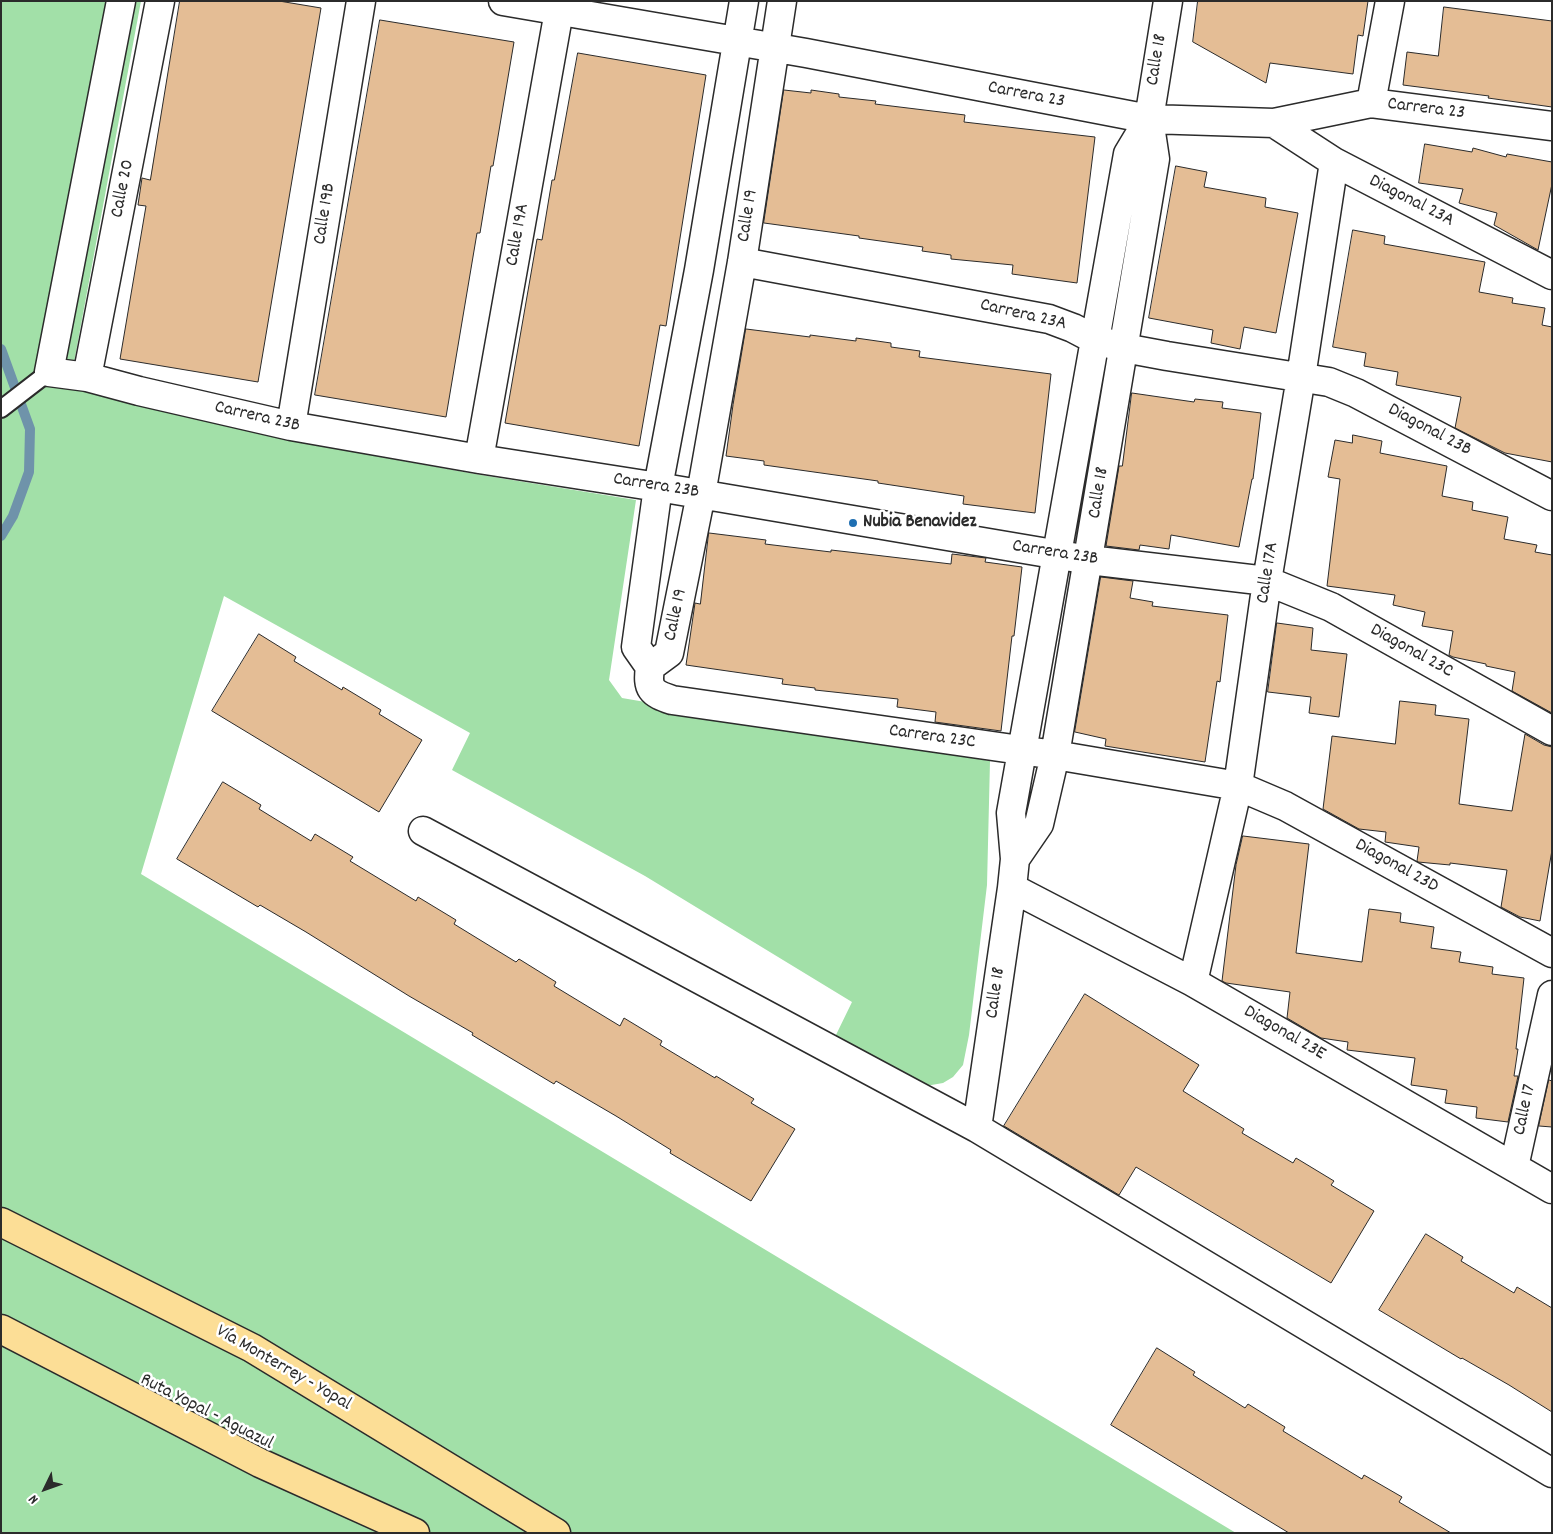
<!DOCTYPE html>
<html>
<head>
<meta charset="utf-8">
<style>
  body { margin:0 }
  #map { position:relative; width:1553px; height:1534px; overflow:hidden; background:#fff; font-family:Dekko,sans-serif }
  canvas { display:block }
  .frame { position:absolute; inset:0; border:2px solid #2b2b2b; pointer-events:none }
  .north { position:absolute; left:20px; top:1464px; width:50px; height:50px; -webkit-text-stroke:4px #fff; paint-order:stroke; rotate:228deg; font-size:14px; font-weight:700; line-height:20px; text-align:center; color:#2b2b2b }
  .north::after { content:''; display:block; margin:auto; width:18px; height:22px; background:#2b2b2b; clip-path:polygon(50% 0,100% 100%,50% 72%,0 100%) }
</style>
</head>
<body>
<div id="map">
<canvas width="1553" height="1534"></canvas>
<div class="frame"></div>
<div class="north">N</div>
</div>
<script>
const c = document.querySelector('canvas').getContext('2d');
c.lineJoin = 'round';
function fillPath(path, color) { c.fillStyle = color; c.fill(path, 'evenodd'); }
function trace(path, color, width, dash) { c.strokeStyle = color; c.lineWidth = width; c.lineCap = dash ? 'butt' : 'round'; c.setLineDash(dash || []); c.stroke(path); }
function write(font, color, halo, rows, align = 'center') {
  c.font = font + ' Dekko,sans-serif'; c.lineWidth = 5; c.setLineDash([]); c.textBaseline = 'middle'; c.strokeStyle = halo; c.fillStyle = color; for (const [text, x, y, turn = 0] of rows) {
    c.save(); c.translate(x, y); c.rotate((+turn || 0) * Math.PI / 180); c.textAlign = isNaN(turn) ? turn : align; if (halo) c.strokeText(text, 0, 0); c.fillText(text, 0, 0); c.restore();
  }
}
fillPath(new Path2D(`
  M1 1H141L70 384 288 440 475 474 636 500 609 680 622 698 990 761 987 885 969 1035 963 1065 953 1077 943 1083 920 1087 834 1039 852 1002 645 876 452 770 470 733 224 596 141 874 1236 1533H1Z`), '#a2e0a8');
trace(new Path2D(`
  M1 349 30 429 29 472 13 516 1 536`), '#6f93aa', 10);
const building = new Path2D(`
  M180 1H279L321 8 258 382 120 359 146 206 138 205 142 178 150 180Z
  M1198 1H1368L1363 36 1358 35 1353 74 1270 63 1266 83 1193 42Z
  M1444 7 1552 21V107L1488 98 1489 96 1403 85 1407 52 1438 56Z
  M380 20 514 42 493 166H491L480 233H477L446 417 315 395Z
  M578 53 706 75 666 326 660 325 639 446 505 423 537 239 542 240 552 180H554Z
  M784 90 811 93V90L839 94V97L876 101 875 104 965 115 964 122 1095 137 1077 283 1012 274 1013 265 951 259V255L922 251 923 247 859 238V236L764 223Z
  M1425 144 1472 152 1473 148 1506 157 1507 154 1552 162V184L1538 250 1494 225 1497 213 1459 203 1463 189 1419 183Z
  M1176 166 1207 172 1204 187 1266 198 1265 207 1298 213 1276 333 1244 327 1240 349 1211 343 1213 330 1149 318Z
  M1353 230 1385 236 1384 244 1485 262 1479 292 1513 298 1512 303 1545 308 1542 325 1552 327V462L1505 453 1455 428 1461 397 1396 385 1398 372 1364 366 1366 353 1333 347Z
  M746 329 810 337V335L856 341V338L891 343V347L920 351 919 357 1051 374 1035 513 963 504 964 496 878 483V481L764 465V461L726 456 733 405Z
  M1132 393 1194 402 1195 399 1223 402 1222 408 1261 413 1253 479H1252L1239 547 1171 535 1169 549 1140 545 1139 550 1106 546 1119 466H1122Z
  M1353 435 1382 441 1380 453 1447 466 1442 496 1473 502 1472 510 1508 517 1504 539 1537 545 1535 552 1552 555V713L1512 691 1515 672 1486 666V664L1453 657 1449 655 1453 631 1422 626 1425 612 1393 605 1395 595 1327 586 1340 479 1328 477 1335 440 1352 443Z
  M709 533 766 540 765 544 831 552V550L866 554 951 564 952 554 986 558 985 562 1022 567 1014 636H1012L1001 731 935 722 936 712 897 707 898 699 815 690V688L782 684 783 679 686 665 695 603 700 604Z
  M1101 577 1133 581 1130 598 1153 602 1152 606 1228 615 1220 682 1217 681 1205 762 1105 746 1106 739 1075 732Z
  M1277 623 1313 628 1311 650 1347 654 1339 717 1309 713 1311 697 1268 692Z
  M259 634 296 657 294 661 342 690 343 687 381 710 379 714 422 740 379 812 212 711Z
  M1400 701 1436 705 1435 715 1469 719 1459 804 1512 811 1525 734 1544 745 1552 747V850L1540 921 1520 917 1501 907 1507 870 1450 863V865L1418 862 1417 861 1419 847 1385 842 1386 832 1359 829 1323 809 1332 736 1395 744Z
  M223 782 261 805 259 809 311 841 315 834 353 857 350 861 416 901 418 897 456 920 454 924 516 962 519 959 556 982 554 986 620 1026 624 1018 662 1041 660 1045 715 1078 716 1076 754 1099 751 1103 795 1129 751 1201 670 1153 671 1150 616 1116 556 1081 554 1084 472 1035 473 1033 409 996 306 932 260 905 258 907 177 859Z
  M1243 836 1309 844 1296 953 1362 962 1369 909 1401 913 1400 922 1434 927 1431 948 1461 952 1459 962 1493 967 1492 974 1524 978 1516 1049H1518L1514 1076H1518L1508 1122 1476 1118 1477 1107 1445 1103 1447 1090 1411 1085 1415 1058 1347 1050 1348 1042 1321 1038 1287 1018 1290 992 1226 983 1222 981 1236 865Z
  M1085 994 1199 1065 1183 1091 1244 1129 1242 1133 1293 1163 1296 1158 1334 1181 1331 1185 1374 1211 1331 1283 1136 1167 1119 1195 1004 1126Z
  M1549 1080 1552 1081V1127L1539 1126Z
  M1426 1234 1463 1257 1461 1261 1514 1293 1517 1287 1552 1308V1412L1509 1385 1462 1358 1461 1359 1379 1310Z
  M1157 1348 1195 1372 1193 1375 1245 1408 1248 1404 1285 1427 1283 1431 1362 1479 1364 1475 1402 1497 1399 1502 1451 1533H1289L1111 1425Z`);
fillPath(building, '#e4bd95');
trace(building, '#2b2b2b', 1);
const service = new Path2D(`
  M1 409 49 372`);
const minor = new Path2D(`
  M121 1 49 372 87 377 139 391 291 426 479 459 658 487 1089 560 1267 581 1331 607 1552 731
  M503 1 806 53 1149 119 1274 123 1371 103 1552 126
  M1371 103 1390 1
  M1274 123 1334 162 1552 275
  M742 262 1049 319 1073 328 1094 339 1124 348 1167 356 1329 382 1356 393 1552 496
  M87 377 160 1
  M291 426 361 1
  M479 459 559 11
  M650 667C647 689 651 693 672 700L1055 755 1238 786 1285 806 1552 953
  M650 667 669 653 701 494 742 262 782 1
  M650 667 636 647 658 487 699 270 744 1
  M423 831 977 1128 1552 1473
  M1015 859 1039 824 1055 755 1155 159 1149 119 1168 1
  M1012 888 1193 982 1552 1189
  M1193 982 1238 786 1267 581 1301 377 1334 162
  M977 1128 1012 888 1015 859 1011 813 1128 154 1149 119
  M1514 1167 1552 995`);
const trunk = new Path2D(`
  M1 1222 252 1348 556 1533
  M1 1329 260 1463 415 1533`);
trace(service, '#2b2b2b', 20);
trace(minor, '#2b2b2b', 31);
trace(trunk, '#2b2b2b', 31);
trace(service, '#fff', 16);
trace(minor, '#fff', 28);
trace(trunk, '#fcde96', 28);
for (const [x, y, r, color] of [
  [853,523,5,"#1f6fb2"]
]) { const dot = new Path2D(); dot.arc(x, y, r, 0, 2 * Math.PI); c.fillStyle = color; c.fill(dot); trace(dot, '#fff', 2); }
write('19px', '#2b2b2b', '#fff', [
  ["Calle 18",1158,60,-81],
  ["Carrera 23",1026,96,11],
  ["Carrera 23",1426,110,7],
  ["Calle 20",124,189,-79],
  ["Diagonal 23A",1411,202,27],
  ["Calle 19B",326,214,-81],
  ["Calle 19",749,216,-81],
  ["Calle 19A",519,235,-80],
  ["Carrera 23A",1023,316,13],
  ["Carrera 23B",257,418,13],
  ["Diagonal 23B",1429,431,28],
  ["Carrera 23B",656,487,9],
  ["Calle 18",1100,493,-81],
  ["Carrera 23B",1055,554,9],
  ["Calle 17A",1269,573,-81],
  ["Calle 19",677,615,-78],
  ["Diagonal 23C",1411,652,29],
  ["Carrera 23C",932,738,8],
  ["Diagonal 23D",1396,867,29],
  ["Calle 18",997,993,-82],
  ["Diagonal 23E",1284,1034,30],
  ["Calle 17",1526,1110,-78],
  ["Vía Monterrey - Yopal",283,1369,30],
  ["Ruta Yopal - Aguazul",206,1413,27]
]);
write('bold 19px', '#2b2b2b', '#fff', [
  ["Nubia Benavidez",863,523]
], 'left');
</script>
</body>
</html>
